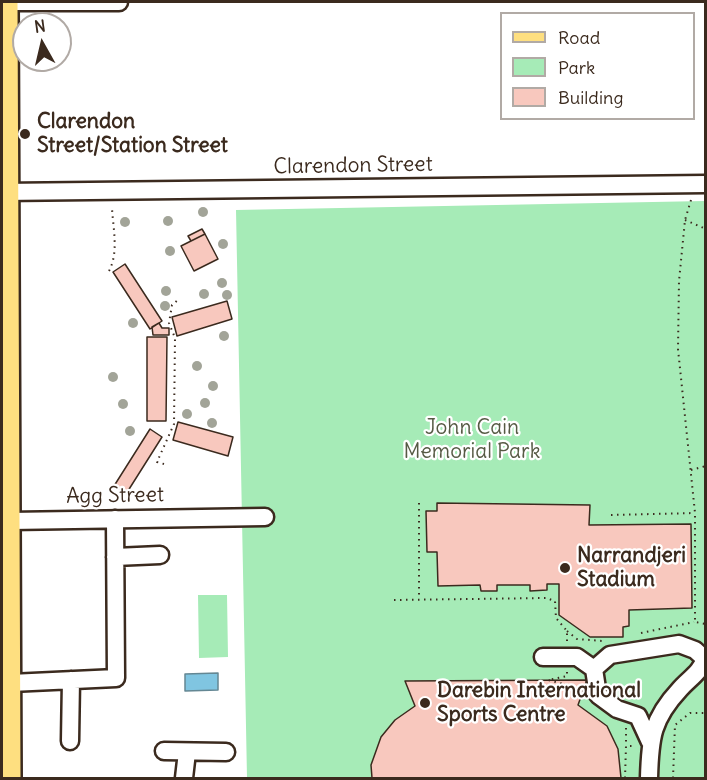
<!DOCTYPE html>
<html>
<head>
<meta charset="utf-8">
<style>
  body { margin:0 }
  #map { position:relative; width:707px; height:780px; overflow:hidden; background:#fff; font-family:Delius,sans-serif }
  canvas { display:block }
  .frame { position:absolute; inset:0; border:3px solid #3b2a1e; pointer-events:none }
  .legend { position:absolute; left:500px; top:12px; width:195px; height:108px; box-sizing:border-box; background:#fff; border:2px solid #b1aaa5; margin:0; padding:8px 10px; list-style:none; font-size:18px; color:#3b2a1e }
  .legend li { display:flex; align-items:center; gap:12px; height:30px }
  .legend b { width:30px; border:2px solid #b1aaa5 }
  .north { position:absolute; left:12px; top:12px; width:60px; height:60px; box-sizing:border-box; background:#fff; border:2px solid #b1aaa5; border-radius:50%; rotate:352deg; font-size:16px; font-weight:700; line-height:24px; text-align:center; color:#3b2a1e }
  .north::after { content:''; display:block; margin:auto; width:21px; height:27px; background:#3b2a1e; clip-path:polygon(50% 0,100% 100%,50% 72%,0 100%) }
</style>
</head>
<body>
<div id="map">
<canvas width="707" height="780"></canvas>
<div class="frame"></div>
<ul class="legend">
<li><b style="height:8px;background:#fedf80"></b>Road</li>
<li><b style="height:16px;background:#a6ebb7"></b>Park</li>
<li><b style="height:16px;background:#f8c8be"></b>Building</li>
</ul>
<div class="north">N</div>
</div>
<script>
const c = document.querySelector('canvas').getContext('2d');
c.lineJoin = 'round';
function fillPath(path, color) { c.fillStyle = color; c.fill(path, 'evenodd'); }
function trace(path, color, width, dash) { c.strokeStyle = color; c.lineWidth = width; c.lineCap = dash ? 'butt' : 'round'; c.setLineDash(dash || []); c.stroke(path); }
function write(font, color, halo, rows, align = 'center') {
  c.font = font + ' Delius,sans-serif'; c.lineWidth = 4.5; c.setLineDash([]); c.textBaseline = 'middle'; c.strokeStyle = halo; c.fillStyle = color; for (const [text, x, y, turn = 0] of rows) {
    c.save(); c.translate(x, y); c.rotate((+turn || 0) * Math.PI / 180); c.textAlign = isNaN(turn) ? turn : align; if (halo) c.strokeText(text, 0, 0); c.fillText(text, 0, 0); c.restore();
  }
}
fillPath(new Path2D(`
  M705 201V778H247L236 210Z
  M198 595H227L228 657 199 658Z`), '#a6ebb7');
const water = new Path2D(`
  M218 673V690L185 691V674Z`);
fillPath(water, '#80c5e1');
trace(water, '#648793', 1.5);
const building = new Path2D(`
  M202 229 205 234 191 241 188 236Z
  M205 234 218 259 194 271 181 246Z
  M125 264 162 321 150 329 113 272Z
  M227 301 232 319 177 336 172 317Z
  M159 323 162 328H169V335H153L152 327Z
  M147 337H167L166 421H147Z
  M178 422 233 437 228 456 173 440Z
  M150 429 162 437 126 494 114 486Z
  M437 503 590 505 589 525 691 524 692 608 629 610V626L623 627V637H590L559 615V584H547V590L530 591V585H497V591H481L480 585 438 586 437 552H427L426 511H437Z
  M587 680 578 705 607 726 618 749 621 778H372L371 765 381 737 395 720 415 706 405 681Z`);
fillPath(building, '#f8c8be');
trace(building, '#3b2a1e', 1.5);
const minor = new Path2D(`
  M7 2H119
  M2 192 706 184
  M10 521 265 517
  M115 557 160 555
  M543 657H577L594 669
  M11 683 116 678 115 519
  M70 741 71 680
  M650 742 638 716 617 709 598 695 594 669 610 655 679 644 695 650 705 659
  M164 751 226 752
  M184 778 187 752
  M649 778C650 738 652 719 680 689 691 677 700 673 706 657`);
const major = new Path2D(`
  M7 2 10 778`);
trace(minor, '#3b2a1e', 21);
trace(major, '#3b2a1e', 26);
trace(new Path2D(`
  M691 200 685 220 679 281 678 349 695 513V622L706 624
  M685 220 706 229
  M109 271C119 252 113 228 112 208
  M164 464 157 462 174 424 175 338 169 323 172 305 179 299
  M691 470 706 466
  M419 503V599
  M611 515 695 513
  M394 600 546 598 555 601 556 618 567 631V642
  M567 631 577 639 603 641
  M641 633 694 622
  M567 672V676L548 680 567 685 582 692
  M626 728V746
  M625 778 626 746H634
  M673 778 675 725 690 713H706`), '#3b2a1e', 2, [1.5, 4.5]);
trace(minor, '#fff', 16);
trace(major, '#fedf80', 21);
c.fillStyle = '#a2a498';
for (const [x, y] of [
  [203,212],
  [168,221],
  [125,222],
  [223,244],
  [170,251],
  [222,283],
  [166,291],
  [204,294],
  [227,295],
  [165,306],
  [133,323],
  [224,336],
  [197,366],
  [113,377],
  [213,386],
  [205,403],
  [123,404],
  [187,414],
  [212,423],
  [130,431]
]) { c.beginPath(); c.arc(x, y, 5, 0, 2 * Math.PI); c.fill(); }
for (const [x, y, r, color] of [
  [25,134,6,"#3b2a1e"],
  [565,568,6,"#3b2a1e"],
  [425,703,6,"#3b2a1e"]
]) { const dot = new Path2D(); dot.arc(x, y, r, 0, 2 * Math.PI); c.fillStyle = color; c.fill(dot); trace(dot, '#fff', 2); }
write('bold 21px', '#3b2a1e', '#fff', [
  ["Clarendon",37,122],
  ["Street/Station Street",37,146],
  ["Narrandjeri",577,556],
  ["Stadium",577,580],
  ["Darebin International",437,691],
  ["Sports Centre",437,715]
], 'left');
write('21px', '#3b2a1e', '#fff', [
  ["Clarendon Street",353,166,-1],
  ["Agg Street",115,496,-1]
]);
write('21px', '#565a44', '#fff', [
  ["John Cain",472,428],
  ["Memorial Park",472,452]
]);
</script>
</body>
</html>
